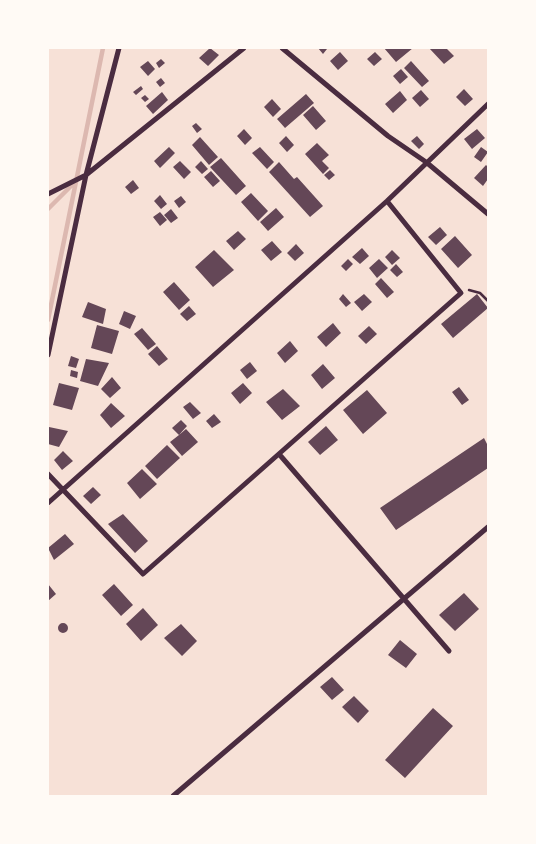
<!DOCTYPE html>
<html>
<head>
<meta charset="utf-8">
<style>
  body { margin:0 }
  #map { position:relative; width:536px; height:844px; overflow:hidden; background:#f7e1d7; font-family:"Fira Sans",sans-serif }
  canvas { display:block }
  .frame { position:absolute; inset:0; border:49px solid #fffaf5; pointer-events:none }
</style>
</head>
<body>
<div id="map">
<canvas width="536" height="844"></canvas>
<div class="frame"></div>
</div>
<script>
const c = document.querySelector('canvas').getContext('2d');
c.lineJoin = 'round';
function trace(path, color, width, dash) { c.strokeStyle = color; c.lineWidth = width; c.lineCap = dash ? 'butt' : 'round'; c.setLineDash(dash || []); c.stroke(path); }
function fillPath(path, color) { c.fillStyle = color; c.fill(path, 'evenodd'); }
trace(new Path2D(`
  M48 209 75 182
  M48 320 103 48`), '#dcb8b0', 4.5);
fillPath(new Path2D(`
  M210 48 219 55 208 66 199 58Z
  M318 48H325L327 49 323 54Z
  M384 48H413L396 62Z
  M429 48H446L454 56 444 64Z
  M340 52 348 61 338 70 330 61Z
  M375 52 382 59 374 66 367 59Z
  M161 59 165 63 159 68 156 63Z
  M148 61 155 69 148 76 140 67Z
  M411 61 429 81 422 87 404 68Z
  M401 69 408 77 400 84 393 76Z
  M161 78 165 83 160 87 156 82Z
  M141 86 143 89 136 95 133 92Z
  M464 89 473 99 465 106 456 97Z
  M421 90 429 99 420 107 412 98Z
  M400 91 407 100 393 113 385 104Z
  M162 92 168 100 153 114 146 106Z
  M306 94 314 103 285 128 277 119Z
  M145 95 149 99 145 102 141 98Z
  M272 99 281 109 273 117 264 107Z
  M313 106 326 121 316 130 303 115Z
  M196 123 202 129 197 133 192 126Z
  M244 129 252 138 245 145 237 136Z
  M477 129 485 138 472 149 464 139Z
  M286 136 294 145 287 152 279 143Z
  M417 136 424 144 419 149 411 141Z
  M200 137 218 157 209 165 192 145Z
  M317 143 329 155 322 161 329 168 323 174 305 154Z
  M169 147 175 153 160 168 154 161Z
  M260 147 274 162 267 169 252 153Z
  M481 147 488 152 481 162 474 157Z
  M221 158 246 186 236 195 210 167Z
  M180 161 191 172 184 179 173 167Z
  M201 161 208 169 202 174 195 167Z
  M279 162 294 179 297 177 323 206 310 217 269 172Z
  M486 165 488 167V179L483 186 474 178Z
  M330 170 335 175 329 180 324 175Z
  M211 171 220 181 213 187 204 177Z
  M133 180 139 188 131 194 125 187Z
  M251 193 268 211 258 221 241 202Z
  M160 195 167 204 161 209 154 201Z
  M181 196 186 202 179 208 174 201Z
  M276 208 284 217 268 231 260 222Z
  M171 209 178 218 171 223 164 215Z
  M160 212 167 220 160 226 153 217Z
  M440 227 447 235 436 245 428 237Z
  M238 231 246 239 234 250 226 241Z
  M455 236 472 255 458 268 441 249Z
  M272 241 282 252 271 261 261 250Z
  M296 244 304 253 295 261 287 253Z
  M362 248 369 256 360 264 352 257Z
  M214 250 234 270 213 287 195 267Z
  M392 250 400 258 392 265 385 257Z
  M348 259 353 264 346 271 341 266Z
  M379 259 388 268 377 278 369 268Z
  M396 264 403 272 397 277 390 270Z
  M381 278 394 292 387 298 375 284Z
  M174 282 190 300 179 310 163 292Z
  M343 294 351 303 346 307 339 299Z
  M364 294 372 302 362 311 354 302Z
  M477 294 488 308 453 338 441 324Z
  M88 302 106 309 103 324 82 317Z
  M189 306 196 314 187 321 180 314Z
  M124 311 136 316 130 329 119 324Z
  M333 323 341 333 326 347 317 337Z
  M97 325 119 331 112 354 91 348Z
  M369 326 377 334 366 344 358 336Z
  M142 328 156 344 148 350 134 334Z
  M290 341 298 351 285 363 277 353Z
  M157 346 168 359 159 366 148 354Z
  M71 356 79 359 76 368 68 366Z
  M86 359 109 363 98 386 80 381Z
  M250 362 257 371 247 379 240 370Z
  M323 364 335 378 322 389 311 375Z
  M71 370 78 372 77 378 70 376Z
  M112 377 121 388 110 398 101 389Z
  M59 383 79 388 72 410 53 405Z
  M243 383 252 393 240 404 231 393Z
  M459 387 469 400 462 405 452 392Z
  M283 389 300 406 282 420 266 402Z
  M367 390 387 413 363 434 343 410Z
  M190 402 201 413 193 419 183 407Z
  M111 403 125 416 111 428 100 415Z
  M214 414 221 422 212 428 206 421Z
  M181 420 187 426 179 435 186 429 198 442 182 456 170 442 179 435 172 428Z
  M326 426 338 440 320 455 308 442Z
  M49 427 68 431 59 447 48 444Z
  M484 438 488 446V468L396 530 380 508Z
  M167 445 180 458 157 479 145 466Z
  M63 451 73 461 62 470 54 460Z
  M142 469 157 484 140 499 127 483Z
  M93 487 101 495 91 504 83 496Z
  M123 514 148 541 135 553 108 524Z
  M65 534 74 544 54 560 48 548Z
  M48 584 56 594 48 601Z
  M114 584 133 605 121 616 102 595Z
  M464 593 479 609 455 631 439 615Z
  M143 608 158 625 141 641 126 624Z
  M58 628a5 5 0 1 1 10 0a5 5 0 1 1-10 0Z
  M181 624 197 641 182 656 164 638Z
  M400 640 417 654 406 668 388 655Z
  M332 677 344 690 332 700 320 687Z
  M354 696 369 711 358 723 342 707Z
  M433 708 453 726 405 778 385 760Z`), '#644757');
trace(new Path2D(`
  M469 290 480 293 488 301`), '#4a2c40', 2.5);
trace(new Path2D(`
  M282 48 388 136 426 162 488 214
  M48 194 86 175 244 48
  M48 355 86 175 119 48
  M279 454 449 651
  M48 474 143 574 461 293 387 201
  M48 503 387 201 488 104
  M173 796 488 527`), '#4a2c40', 5);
</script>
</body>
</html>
